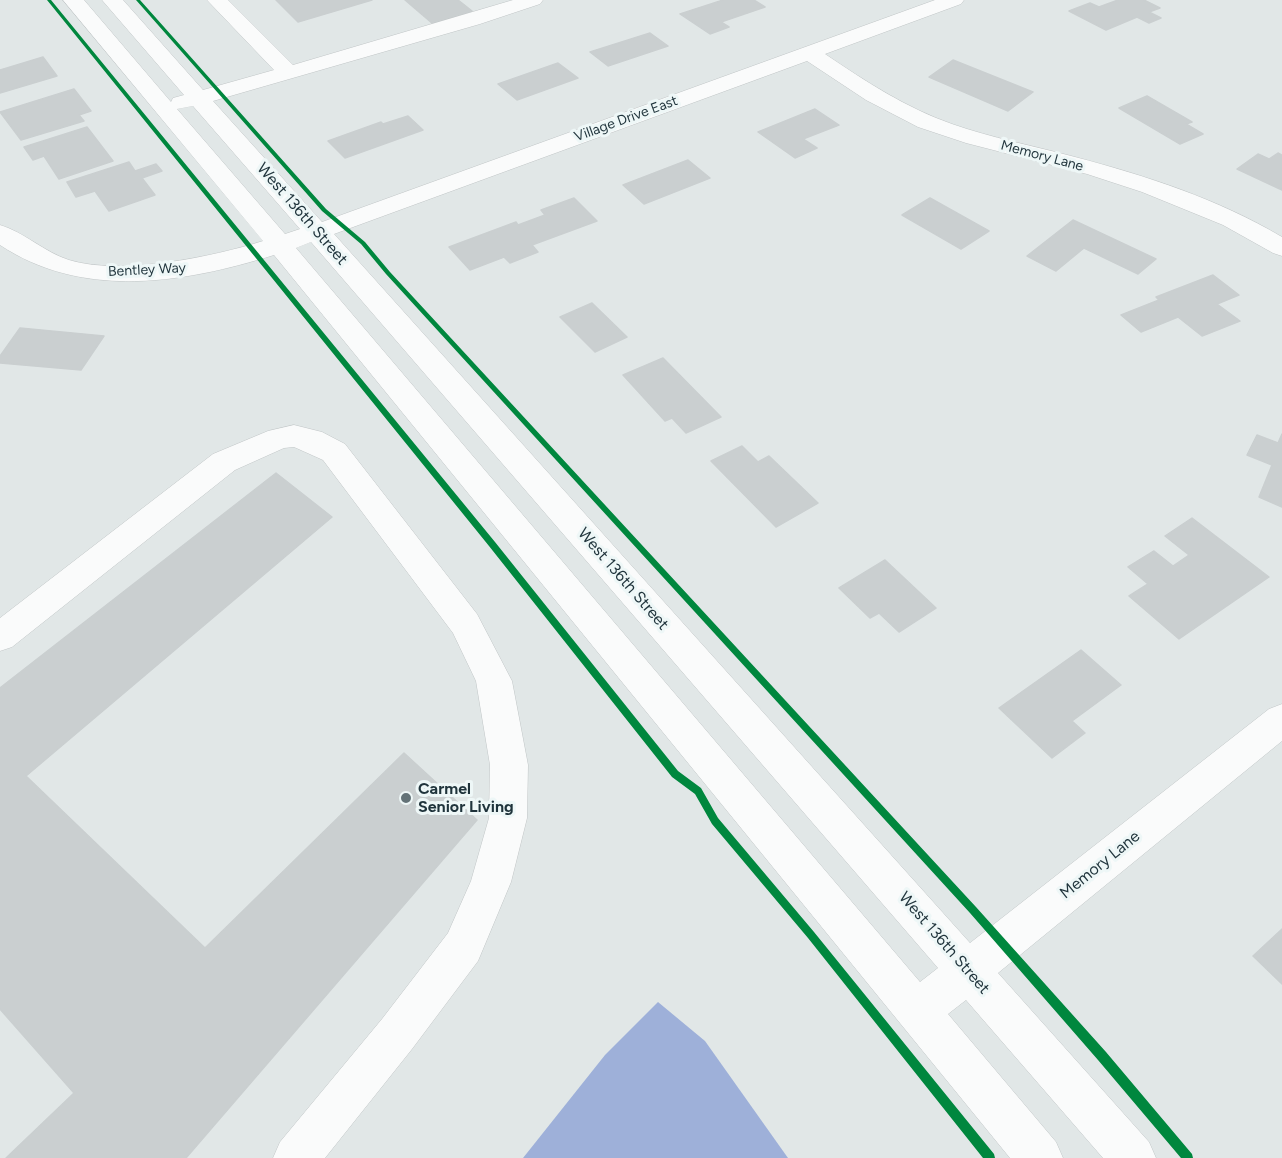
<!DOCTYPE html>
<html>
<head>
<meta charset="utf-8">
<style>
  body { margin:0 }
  canvas { display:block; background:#e1e7e7 }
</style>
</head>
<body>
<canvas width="1282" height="1158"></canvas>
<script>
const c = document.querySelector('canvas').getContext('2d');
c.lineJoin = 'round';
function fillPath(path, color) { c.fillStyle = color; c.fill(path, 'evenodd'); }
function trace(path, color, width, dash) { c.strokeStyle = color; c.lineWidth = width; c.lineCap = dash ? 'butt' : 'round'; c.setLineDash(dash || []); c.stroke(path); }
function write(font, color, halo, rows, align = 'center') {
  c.font = font + ' Figtree,sans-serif'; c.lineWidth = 6; c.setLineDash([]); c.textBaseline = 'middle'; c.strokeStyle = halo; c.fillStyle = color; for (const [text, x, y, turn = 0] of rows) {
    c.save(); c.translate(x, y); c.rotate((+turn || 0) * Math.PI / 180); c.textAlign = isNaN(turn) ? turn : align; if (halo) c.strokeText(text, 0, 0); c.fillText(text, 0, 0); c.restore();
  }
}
fillPath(new Path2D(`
  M658 1002 705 1041 788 1158H523L605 1055Z`), '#9eb0d9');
const building = new Path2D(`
  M276 0H372L298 22Z
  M405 0H458L472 11 433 24Z
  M723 0H754L765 7 721 22 729 27 710 34 680 14Z
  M1118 0H1144L1160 8 1149 12 1161 18 1149 23 1137 17 1106 30 1069 11 1090 3 1099 7Z
  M650 33 668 46 608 66 590 52Z
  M43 57 57 76 0 93V70Z
  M953 60 1033 92 1008 111 929 77Z
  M558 63 578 78 517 100 498 84Z
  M74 89 91 111 79 115 84 121 21 140 0 112Z
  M1147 96 1192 122 1186 124 1203 134 1180 144 1119 108Z
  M815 109 839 125 803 139 817 148 795 158 758 132Z
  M408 116 423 130 345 158 328 141 381 122 383 124Z
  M87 127 113 161 59 179 44 156 33 160 24 147Z
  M1278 153 1282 155V190L1237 169 1258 154 1269 159Z
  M688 160 710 178 644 204 623 185Z
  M129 162 135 171 156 164 162 171 142 178 155 195 109 211 95 191 76 197 67 182Z
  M574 198 597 221 532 245 538 252 510 263 504 257 470 270 449 247 516 222 518 225 545 215 541 210Z
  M930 198 989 231 961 249 902 215Z
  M1073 220 1156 259 1138 274 1084 248 1056 271 1027 256Z
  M1213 275 1239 295 1217 304 1240 321 1202 336 1178 317 1141 332 1121 315 1159 300 1156 297Z
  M592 303 627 337 595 352 560 317Z
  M20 328 104 336 81 370 0 363V356Z
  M663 358 721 417 686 433 672 418 665 421 623 375Z
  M1282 434V507L1259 497 1272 465 1247 455 1257 435 1278 443Z
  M742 446 758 462 769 456 818 503 776 527 711 461Z
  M276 473 332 517 26 776 205 948 404 753 477 820 186 1158H6L74 1093 0 1009V688Z
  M1192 518 1269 577 1179 639 1129 596 1148 584 1128 567 1154 551 1173 566 1189 555 1165 536Z
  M885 560 936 608 899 632 879 613 870 618 839 588Z
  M1081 650 1121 685 1072 721 1085 733 1052 758 999 708Z
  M1282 929V984L1253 956Z`);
fillPath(building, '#cacfd0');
trace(building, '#cacfd0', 1.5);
const minor = new Path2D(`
  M63 0H84L171 102 173 98 184 95 102 0H123L203 90 274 70 207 0H228L293 65 513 0H543L540 4 480 24 213 101 322 222 935 0H964L961 4 825 54C865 81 906 108 952 124 992 138 1034 146 1075 157 1147 176 1218 199 1282 237V256L1273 253 1223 225 1142 192 1087 174 966 143 918 127 866 100 807 61 334 234 970 943 1269 709 1282 704V741L998 973 1149 1142 1156 1158H1103L966 1000 948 1014 1056 1142 1063 1158H1010L274 255C184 283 83 300 0 245V225C24 232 44 252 69 260 121 276 212 257 263 241ZM193 106 300 229 285 234 177 109ZM311 242 938 968 920 982 296 248Z
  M294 425 322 432 345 444 477 614 512 681 528 765 527 818 511 882 478 961 412 1049 325 1158H273L280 1142 382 1019 448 933 471 881 489 818 490 765 476 681 453 633 323 460 294 447 284 448 235 470 12 647 0 651V618L213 454 268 431Z`);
trace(minor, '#c0c5c6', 1);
fillPath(minor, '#fafbfb');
fillPath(new Path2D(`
  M47 0H51L495 542 678 771 701 788 718 818 814 932 994 1154 995 1158H983L808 938 712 824 695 794 672 777 489 546Z
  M136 0H140L326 209 365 242 390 272 976 907 1106 1052 1192 1154 1193 1158H1181L1098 1060 970 913 386 274 361 244 322 211Z`), '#00873e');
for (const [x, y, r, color] of [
  [406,798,6,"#637277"]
]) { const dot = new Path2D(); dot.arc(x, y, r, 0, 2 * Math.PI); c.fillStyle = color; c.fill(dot); trace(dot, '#eef7f7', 2); }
write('14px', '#1f333b', '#eef7f7', [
  ["Village Drive East",626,119,-20],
  ["Memory Lane",1042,156,15],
  ["Bentley Way",147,270,-3]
]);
write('16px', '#1f333b', '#eef7f7', [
  ["West 136th Street",302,214,49],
  ["West 136th Street",623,579,49],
  ["Memory Lane",1100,865,-39],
  ["West 136th Street",944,943,49]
]);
write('bold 16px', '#1f333b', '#eef7f7', [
  ["Carmel",418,789],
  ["Senior Living",418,807]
], 'left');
</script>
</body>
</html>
